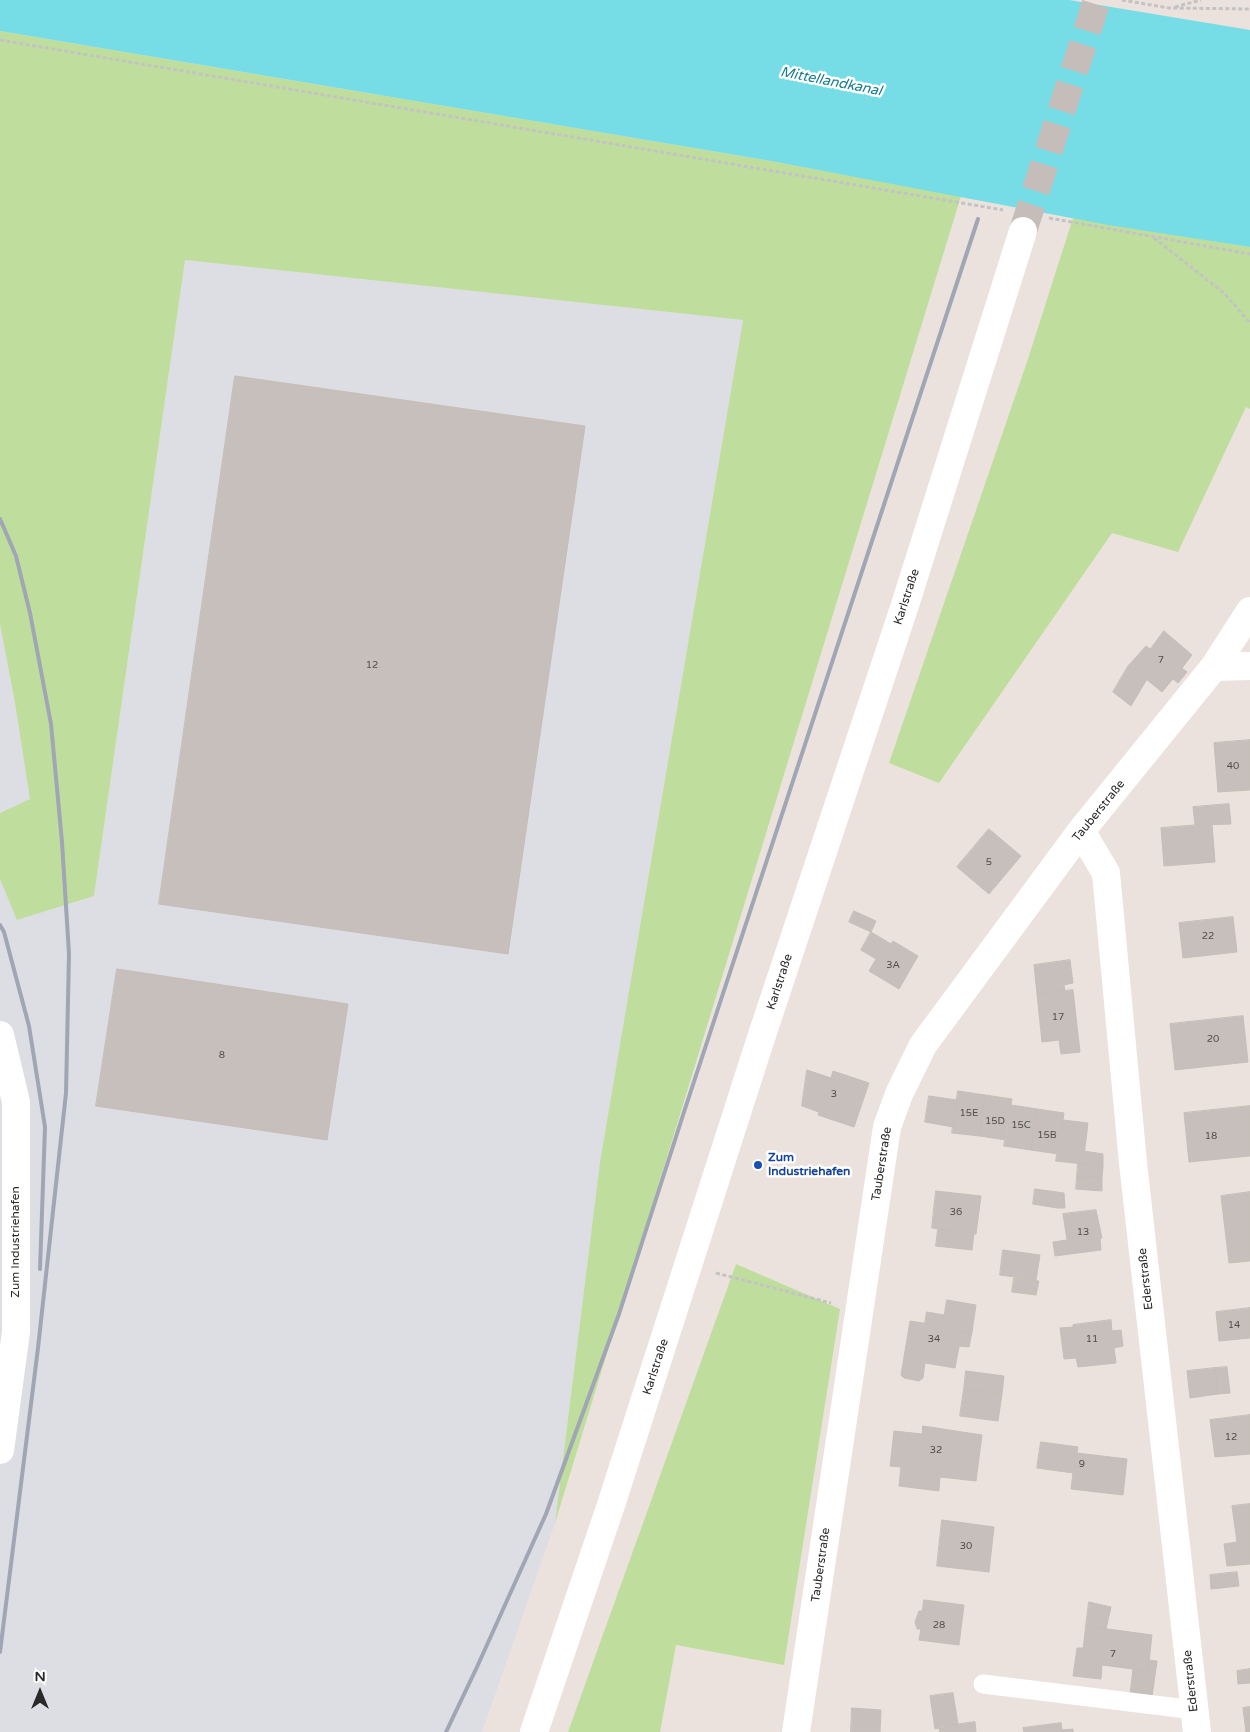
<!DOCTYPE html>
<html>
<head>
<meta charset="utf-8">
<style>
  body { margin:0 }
  #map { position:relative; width:1250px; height:1732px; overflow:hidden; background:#ebe2dd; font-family:"Varela Round",sans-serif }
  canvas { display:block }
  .north { position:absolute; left:15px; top:1667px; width:50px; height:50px; -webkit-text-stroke:4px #fff; paint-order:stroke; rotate:0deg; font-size:14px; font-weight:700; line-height:20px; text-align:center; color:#2a2a2a }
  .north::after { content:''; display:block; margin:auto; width:18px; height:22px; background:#2a2a2a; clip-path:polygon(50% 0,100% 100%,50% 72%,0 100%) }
</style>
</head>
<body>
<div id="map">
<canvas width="1250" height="1732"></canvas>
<div class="north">N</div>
</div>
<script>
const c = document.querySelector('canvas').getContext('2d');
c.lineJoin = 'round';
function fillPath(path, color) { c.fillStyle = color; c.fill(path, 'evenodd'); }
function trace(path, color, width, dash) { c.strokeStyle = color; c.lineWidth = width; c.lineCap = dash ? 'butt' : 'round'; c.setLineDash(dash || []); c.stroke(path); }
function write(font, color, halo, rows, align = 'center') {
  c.font = font + ' "Varela Round",sans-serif'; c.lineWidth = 5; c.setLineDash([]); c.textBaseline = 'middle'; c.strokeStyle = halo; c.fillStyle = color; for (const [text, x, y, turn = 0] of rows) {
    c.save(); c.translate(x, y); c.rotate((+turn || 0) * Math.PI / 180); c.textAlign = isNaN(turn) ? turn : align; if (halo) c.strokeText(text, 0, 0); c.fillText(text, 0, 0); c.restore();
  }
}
fillPath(new Path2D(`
  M185 260 743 320 600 1162 555 1523 482 1732H0V879L17 920 94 896Z
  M0 624 15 703 30 799 0 813Z`), '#dddde4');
fillPath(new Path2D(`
  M0 31 771 161 961 196 555 1523 600 1162 743 320 185 260 94 896 17 920 0 879V813L30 799 15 703 0 624Z
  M1073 218 1250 247V409L1246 407 1178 552 1112 533 939 783 889 763 1027 362Z
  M736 1264 840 1309 784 1665 676 1645 660 1732H568Z`), '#bfde9d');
fillPath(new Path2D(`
  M0 0H1069L1250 30V247L1108 225 771 161 0 31Z`), '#76dde6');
const building = new Path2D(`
  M235 376 585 426 508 954 159 904Z
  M1164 631 1192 655 1182 668 1187 672 1178 683 1173 679 1162 692 1129 665 1146 646 1150 649Z
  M1129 665 1147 679 1131 706 1113 692Z
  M1250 740V790L1218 792 1214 743Z
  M1229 804 1231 824 1195 825 1193 807Z
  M1212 824 1215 862 1164 866 1161 828Z
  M989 829 1021 856 989 894 957 867Z
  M854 911 876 921 871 932 849 922Z
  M1233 917 1237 952 1183 958 1179 923Z
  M871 932 891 944 893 941 918 956 899 989 869 971 876 959 861 950Z
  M1070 960 1073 983 1064 985 1065 991 1037 994 1034 965Z
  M117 969 348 1004 327 1140 96 1106Z
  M1073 990 1080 1052 1061 1054 1059 1040 1042 1042 1037 994Z
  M1243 1016 1248 1062 1175 1070 1170 1024Z
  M807 1070 831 1078 833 1071 869 1083 854 1127 818 1115 819 1112 802 1106Z
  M958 1091 985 1095 980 1136 952 1133Z
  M985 1095 1012 1099 1006 1140 980 1136Z
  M929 1096 957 1100 953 1127 925 1122Z
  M1011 1105 1037 1109 1031 1150 1004 1146Z
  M1250 1106V1156L1189 1162 1184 1113Z
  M1037 1109 1064 1113 1058 1154 1031 1150Z
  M1063 1120 1088 1123 1083 1164 1056 1161Z
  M1084 1151 1103 1154V1167L1083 1164Z
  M1078 1163 1103 1167 1102 1177 1077 1176Z
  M1077 1176 1102 1177V1191L1076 1189Z
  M1035 1189 1064 1193 1065 1208H1057L1033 1204Z
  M936 1191 981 1196 976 1234 932 1228Z
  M1250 1192V1261L1229 1263 1221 1196Z
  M1096 1210 1102 1238 1100 1239 1101 1250 1055 1256 1053 1242 1067 1240 1063 1214Z
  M938 1229 974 1233 972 1250 936 1246Z
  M1003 1250 1040 1255 1036 1280 1000 1275Z
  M1014 1278 1039 1281 1036 1295 1012 1292Z
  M947 1300 976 1305 972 1332 962 1331 955 1368 925 1363 923 1378 919 1381 904 1378 901 1375 910 1321 942 1326Z
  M1250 1308V1338L1219 1341 1216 1312Z
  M927 1312 944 1315 942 1326 925 1323Z
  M1111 1320 1112 1331 1121 1330 1123 1346 1114 1348 1116 1363 1078 1367 1076 1358 1064 1359 1060 1328 1073 1327V1325Z
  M962 1331 972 1332 969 1347 959 1346Z
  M1227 1367 1230 1393 1218 1394 1215 1368Z
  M1215 1368 1218 1394 1190 1398 1187 1371Z
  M966 1371 1004 1376 1002 1394 964 1389Z
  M964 1389 1002 1394 998 1421 960 1416Z
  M1250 1415V1454L1215 1457 1210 1420Z
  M923 1426 982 1435 976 1481 940 1477 939 1491 899 1486 901 1467 890 1466 894 1431 922 1434Z
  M1041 1442 1078 1447 1077 1453 1127 1459 1123 1495 1071 1489 1073 1473 1037 1468Z
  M1250 1504V1564L1227 1566 1224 1544 1237 1542 1232 1506Z
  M942 1520 994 1527 989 1572 937 1566Z
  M1237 1572 1239 1586 1211 1589 1210 1575Z
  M924 1600 964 1605 959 1645 919 1640 921 1629H917L915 1622 919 1611H922Z
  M1089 1602 1111 1607 1106 1629 1086 1626Z
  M1086 1626 1152 1635 1148 1671 1102 1665 1101 1679 1073 1676 1077 1648H1083Z
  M1149 1660 1157 1661 1152 1697 1130 1694 1133 1669 1148 1671Z
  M1250 1669V1683L1238 1684 1237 1671Z
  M953 1693 958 1724 935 1729 930 1696Z
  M1250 1707V1732H1246L1243 1708Z
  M852 1708 881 1710 880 1732H851Z
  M975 1722 976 1732H940L939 1727Z
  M1061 1723 1062 1730 1073 1729V1732H1024L1023 1728Z`);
fillPath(building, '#c6bfbc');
trace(building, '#c6beb6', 1);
trace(new Path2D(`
  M1023 231 1097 0`), '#c4bdb9', 28, [28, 14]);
trace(new Path2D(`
  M1122 0 1169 8 1250 9
  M1175 7 1201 0
  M0 40 1003 210
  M1049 218 1250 254
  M1154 238 1224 293 1250 323
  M716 1273 831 1303`), '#c3c3c3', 3, [4, 2.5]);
trace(new Path2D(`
  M983 1684 1195 1710`), '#fff', 19);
trace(new Path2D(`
  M1214 667 1250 666
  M1081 831 1106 873 1133 1163 1197 1732
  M0 1035 16 1102V1332L0 1450
  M796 1732 887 1127 899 1094 923 1045 1081 831 1214 667 1250 611`), '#fff', 28);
trace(new Path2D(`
  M534 1732 611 1505 761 1038 905 605 1023 231`), '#fff', 28);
trace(new Path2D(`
  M0 519 16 556 30 613 51 724 62 842 69 954 66 1093 38 1348 0 1652
  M0 925 4 932 29 1026 45 1127 40 1269
  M446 1732 477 1667 546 1514 619 1314 684 1112 978 219`), '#a0a6b3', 4);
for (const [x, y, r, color] of [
  [758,1165,5,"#1a4fb4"]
]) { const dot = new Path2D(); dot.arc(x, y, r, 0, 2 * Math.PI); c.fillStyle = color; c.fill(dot); trace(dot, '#fff', 2); }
write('10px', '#514f4e', null, [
  ["7",1161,660],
  ["12",372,665],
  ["40",1233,766],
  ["5",989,862],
  ["22",1208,936],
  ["3A",893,965],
  ["17",1058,1017],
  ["20",1213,1039],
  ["8",222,1055],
  ["3",834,1094],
  ["15E",969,1113],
  ["15D",995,1121],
  ["15C",1021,1125],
  ["15B",1047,1135],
  ["18",1211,1136],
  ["36",956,1212],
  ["13",1083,1232],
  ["14",1234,1325],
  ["34",934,1339],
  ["11",1092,1339],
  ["12",1231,1437],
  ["32",936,1450],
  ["9",1082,1464],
  ["30",966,1546],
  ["28",939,1625],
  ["7",1113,1654]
]);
write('12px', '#2a2a2a', '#fff', [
  ["Karlstraße",907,597,-72],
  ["Tauberstraße",1099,811,-51],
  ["Karlstraße",780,982,-72],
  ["Tauberstraße",882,1164,-81],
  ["Zum Industriehafen",16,1242,-90],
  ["Ederstraße",1146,1279,-96],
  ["Karlstraße",656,1367,-72],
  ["Tauberstraße",821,1565,-82],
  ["Ederstraße",1191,1681,-96]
]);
write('bold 12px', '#164399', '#fff', [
  ["Zum",768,1158],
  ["Industriehafen",768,1172]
], 'left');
write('italic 14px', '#167e91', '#fff', [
  ["Mittellandkanal",831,82,11]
]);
</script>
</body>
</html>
